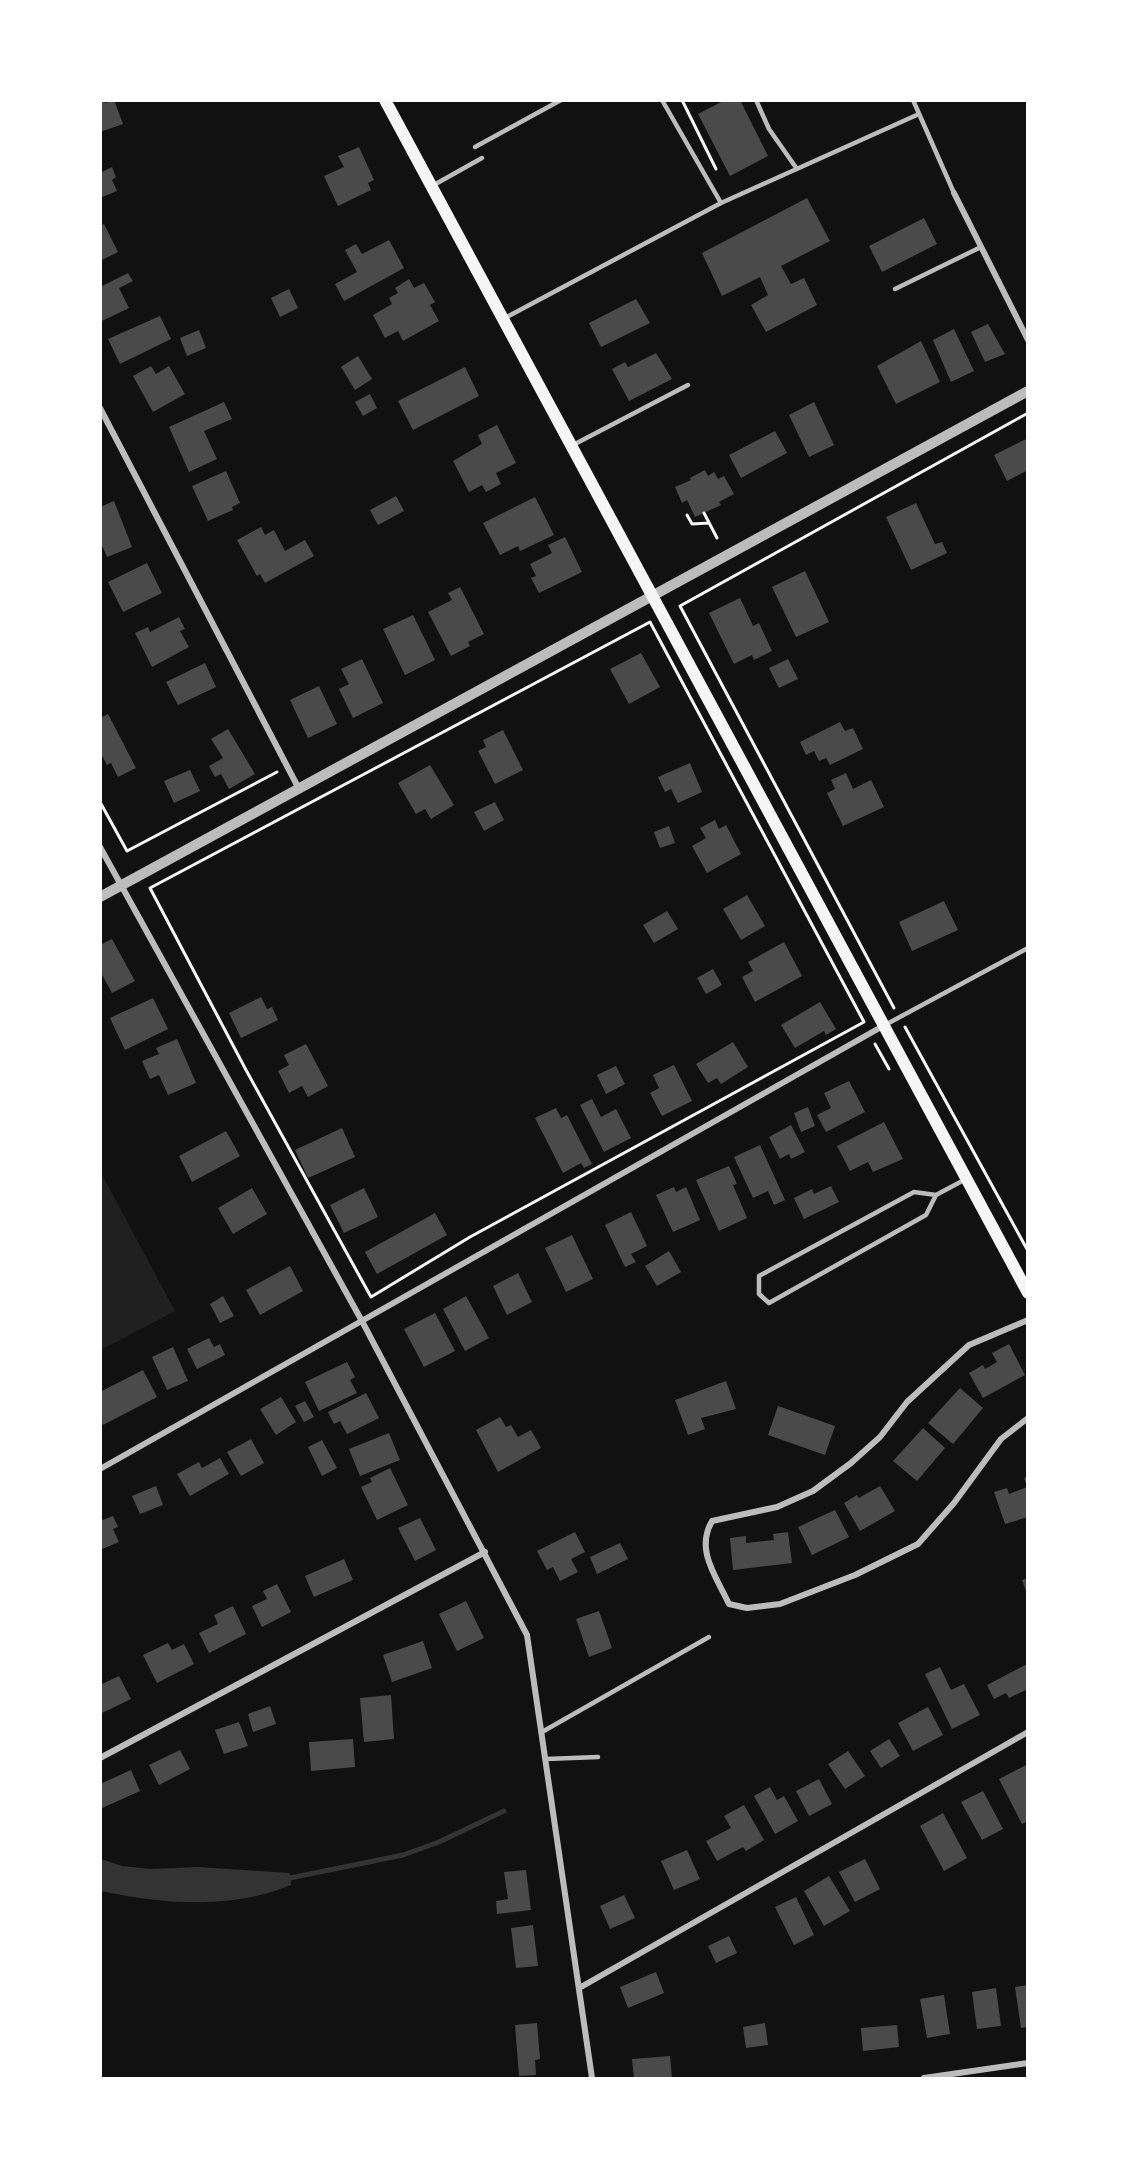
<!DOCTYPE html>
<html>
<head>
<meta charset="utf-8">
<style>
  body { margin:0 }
  #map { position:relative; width:1128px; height:2179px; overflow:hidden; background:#111; font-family:Helvetica,sans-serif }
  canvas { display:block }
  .frame { position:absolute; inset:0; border:102px solid #fff; pointer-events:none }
</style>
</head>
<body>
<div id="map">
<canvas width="1128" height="2179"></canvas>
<div class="frame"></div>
</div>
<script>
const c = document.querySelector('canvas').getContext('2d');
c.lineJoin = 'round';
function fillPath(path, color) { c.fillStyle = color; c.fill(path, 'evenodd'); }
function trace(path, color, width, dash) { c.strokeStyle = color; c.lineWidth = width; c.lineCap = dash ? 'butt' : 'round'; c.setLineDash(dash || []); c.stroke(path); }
fillPath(new Path2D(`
  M100 1171 175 1311 101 1350H100Z`), '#202020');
fillPath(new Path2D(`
  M101 1859 122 1866 151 1869 198 1867 290 1873 291 1885C231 1910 163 1904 101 1891Z`), '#333');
trace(new Path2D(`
  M285 1879 403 1855 439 1842 504 1811`), '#333', 5);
fillPath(new Path2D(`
  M100 100 106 103 114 100 123 124 100 132Z
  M725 100H740L768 156 730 176 698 114Z
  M359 147 374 180 368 183 371 190 338 206 324 176 344 167 338 156Z
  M112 167 116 177 112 180 117 191 100 198V168L102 172Z
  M807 198 830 241 781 266 791 284 804 278 817 305 766 332 751 305 768 295 760 277 722 296 702 253Z
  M924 218 937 244 882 272 869 246Z
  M104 224 118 252 100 261V226Z
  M389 240 404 268 344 301 335 284 357 272 345 250 356 244 362 254Z
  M128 273 133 281 119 288 129 308 100 322V287Z
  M409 279 414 288 424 283 435 302 430 305 439 321 403 341 398 331 385 338 373 315 392 304 389 298 398 293 395 288Z
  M289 289 298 308 280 317 271 298Z
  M636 299 650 323 601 347 589 323Z
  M160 316 171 339 120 364 108 339Z
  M988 324 1005 354 985 362 971 332Z
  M954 329 974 371 951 382 933 340Z
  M199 330 206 348 187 356 180 338Z
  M921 341 940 382 896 404 877 366Z
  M656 353 672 379 629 401 612 369 625 362 628 367Z
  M358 356 372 379 355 390 341 367Z
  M151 366 156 374 169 366 185 394 153 412 133 376Z
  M465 367 479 396 413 430 398 401Z
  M370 394 377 408 363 416 355 402Z
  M224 402 232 419 204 431 217 459 189 472 169 427Z
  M814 402 834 445 809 457 789 415Z
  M497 425 516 463 496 473 501 484 486 492 482 485 469 492 453 461 482 444 478 435Z
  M775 431 787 453 741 478 729 455Z
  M1028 438V470L1007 481 994 455Z
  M705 470 708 476 714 472 718 479 724 476 734 494 719 502 721 505 695 517 687 500 682 503 675 487 691 480 690 478Z
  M226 471 240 503 232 507 233 510 208 521 192 486Z
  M396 496 404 511 378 525 370 510Z
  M535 497 554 535 520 551 518 546 500 555 483 523Z
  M114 501 132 547 107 557 100 541V507Z
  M916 503 935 544 942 542 947 553 911 570 886 517Z
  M261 527 265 535 274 530 285 551 305 540 314 556 265 583 260 574 257 576 237 540Z
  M565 537 582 572 539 593 531 578 536 576 530 564 552 553 548 545Z
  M147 563 162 593 123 612 108 582Z
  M805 571 829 622 796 637 772 587Z
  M460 587 484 634 468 642 470 646 451 656 428 612 452 600 448 593Z
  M740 598 753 626 759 623 772 651 754 660 752 655 734 664 709 613Z
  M413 615 435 660 405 675 383 629Z
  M179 617 185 629 180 631 189 647 152 667 135 633 148 627 150 632Z
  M641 653 660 687 629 704 610 669Z
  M362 659 383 703 353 718 339 689 349 684 341 669Z
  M788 659 798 679 779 688 769 668Z
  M205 663 216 687 178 705 166 682Z
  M319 686 337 724 308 738 290 700Z
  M108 714 136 768 118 777 111 763 107 765 100 752V718Z
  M840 722 845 731 853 728 863 749 830 765 826 758 819 761 814 751 806 755 800 742Z
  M228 729 255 774 229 789 221 774 215 777 209 766 223 758 211 739Z
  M503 730 523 770 495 784 478 751 486 747 483 740Z
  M690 763 702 792 678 803 671 789 665 792 658 777Z
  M430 765 454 805 431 819 425 809 416 814 398 783Z
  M190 770 200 791 174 803 164 781Z
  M846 773 853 789 871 780 884 807 843 826 827 793 835 789 831 780Z
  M495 802 504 820 484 831 474 812Z
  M715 820 719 829 726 825 741 854 707 873 692 846 706 838 700 828Z
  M669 826 675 843 660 848 654 832Z
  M747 895 765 926 741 940 723 909Z
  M944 901 958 930 912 951 899 922Z
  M667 911 678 929 654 943 643 925Z
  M112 939 135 981 112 993 100 971V945Z
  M784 942 802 976 755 1002 742 977 753 971 748 962Z
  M713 969 722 985 706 994 697 978Z
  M261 997 267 1009 272 1007 278 1020 241 1038 229 1013Z
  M153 998 168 1029 125 1050 110 1018Z
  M820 1002 836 1029 826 1035 824 1031 795 1048 781 1025Z
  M177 1039 196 1083 168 1095 159 1075 150 1079 142 1061 159 1054 156 1048Z
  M733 1042 748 1067 721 1084 717 1078 708 1083 696 1064Z
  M306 1044 328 1086 308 1097 302 1086 289 1093 278 1071 289 1065 284 1055Z
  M674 1065 692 1101 662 1116 650 1093 659 1088 653 1075Z
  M616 1066 625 1084 606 1094 597 1075Z
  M849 1081 865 1112 826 1132 817 1115 831 1108 824 1093Z
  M592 1099 601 1117 616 1109 631 1138 604 1152 580 1105Z
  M808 1107 815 1126 801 1132 794 1113Z
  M556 1108 561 1118 567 1115 592 1164 584 1168 581 1163 563 1173 535 1118Z
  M884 1122 903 1159 873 1172 868 1162 850 1171 837 1146Z
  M791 1125 805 1152 791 1159 789 1154 780 1159 769 1137Z
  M342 1128 355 1157 308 1178 295 1150Z
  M226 1131 240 1156 192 1182 179 1156Z
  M760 1145 785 1200 774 1205 768 1191 753 1198 734 1157Z
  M729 1166 737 1184 733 1185 747 1218 719 1231 696 1180Z
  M831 1186 839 1202 804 1219 794 1198 812 1189 814 1194Z
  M674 1187 676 1192 686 1187 700 1220 673 1232 656 1195Z
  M252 1188 267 1214 233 1234 218 1208Z
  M364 1188 378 1217 344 1233 330 1205Z
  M631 1212 647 1246 631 1254 636 1262 625 1267 605 1225Z
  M435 1213 447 1235 377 1274 365 1252Z
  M572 1235 593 1279 566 1292 545 1248Z
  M669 1251 681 1272 657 1286 645 1266Z
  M290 1266 303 1291 260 1315 246 1290Z
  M518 1273 532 1302 507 1315 493 1286Z
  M223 1296 234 1316 220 1323 210 1304Z
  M466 1296 489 1338 465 1351 443 1309Z
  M435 1313 455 1351 424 1367 404 1329Z
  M209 1338 214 1347 220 1344 225 1355 197 1369 187 1349Z
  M1009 1344 1025 1375 983 1398 969 1373 983 1365 985 1369 997 1362 992 1353Z
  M173 1347 188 1381 167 1390 152 1357Z
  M347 1362 355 1377 350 1380 357 1393 319 1411 305 1382Z
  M143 1370 157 1397 103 1425 100 1419V1392Z
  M726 1381 736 1409 701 1418 705 1429 688 1435 675 1400Z
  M960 1388 983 1408 953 1444 928 1423Z
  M366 1393 379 1418 347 1434 340 1421 334 1424 328 1412Z
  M281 1397 296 1422 276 1435 260 1409Z
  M305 1401 314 1417 304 1422 295 1406Z
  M778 1406 835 1426 825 1455 768 1435Z
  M500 1417 506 1427 511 1425 518 1437 531 1430 541 1448 498 1472 476 1430Z
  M923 1428 945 1448 917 1481 893 1461Z
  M389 1433 400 1460 360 1476 349 1449Z
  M251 1439 264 1463 241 1476 227 1452Z
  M322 1440 337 1468 322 1476 308 1447Z
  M220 1458 229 1474 190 1496 177 1474 199 1462 202 1468Z
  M390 1468 408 1505 377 1520 361 1487 372 1482 370 1478Z
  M1028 1477V1517L1005 1524 994 1492 1007 1488 1009 1494 1027 1487 1024 1478Z
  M156 1486 163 1505 140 1514 132 1496Z
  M880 1486 895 1511 860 1531 844 1503 857 1495 859 1498Z
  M835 1510 849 1537 812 1555 798 1527Z
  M113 1516 118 1527 113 1529 119 1542 100 1550V1521Z
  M420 1518 436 1550 415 1561 398 1528Z
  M575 1532 585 1552 571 1559 578 1572 560 1581 553 1567 547 1570 537 1551Z
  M788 1532 792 1563 733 1570 730 1538 746 1536V1543L774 1540 773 1534Z
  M620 1543 628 1559 597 1574 590 1557Z
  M344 1559 353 1580 314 1597 305 1576Z
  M1028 1578V1593L1027 1594 1022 1580Z
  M277 1584 291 1612 262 1627 252 1606 267 1599 263 1591Z
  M466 1601 484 1638 457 1651 439 1614Z
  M233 1606 246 1634 209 1653 199 1633 218 1624 214 1615Z
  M599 1611 612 1648 589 1657 576 1619Z
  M423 1641 432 1668 392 1682 383 1655Z
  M168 1643 172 1650 184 1644 194 1664 157 1683 143 1655Z
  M1027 1664 1028 1689 1009 1698 1006 1693 994 1699 987 1685Z
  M940 1667 951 1690 964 1684 980 1715 952 1729 925 1674Z
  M119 1676 131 1699 100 1714V1685Z
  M391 1695 394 1739 364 1742 360 1698Z
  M270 1706 276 1724 253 1732 248 1714Z
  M928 1707 943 1735 913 1751 898 1723Z
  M239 1722 248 1746 224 1754 215 1730Z
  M353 1739 355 1767 311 1771 309 1742Z
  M889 1739 900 1756 881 1768 870 1751Z
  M180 1750 190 1769 159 1785 149 1765Z
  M848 1751 865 1776 845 1789 828 1764Z
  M1028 1764V1821L1022 1824 999 1779Z
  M131 1770 140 1791 100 1809V1784Z
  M819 1779 832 1804 809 1816 796 1791Z
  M770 1787 777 1800 784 1796 798 1821 775 1834 754 1796Z
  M983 1791 1003 1829 982 1840 961 1802Z
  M744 1805 764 1840 746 1851 743 1847 717 1861 706 1841 731 1828 724 1816Z
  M943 1813 967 1858 944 1871 920 1826Z
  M687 1850 700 1879 674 1890 661 1861Z
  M865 1859 880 1889 855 1902 839 1872Z
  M526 1870 531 1910 497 1914 496 1901 508 1899 504 1872Z
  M829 1876 850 1911 824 1926 804 1891Z
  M624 1895 635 1918 610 1929 600 1906Z
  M796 1897 814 1935 794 1945 775 1907Z
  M533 1925 538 1966 516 1968 511 1928Z
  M729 1936 737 1953 716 1963 708 1946Z
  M656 1972 664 1993 628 2008 620 1987Z
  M1028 1985V2027L1021 2028 1015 1987Z
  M996 1988 1001 2026 977 2029 972 1992Z
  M944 1995 950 2034 927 2038 920 1999Z
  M537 2023 540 2059 535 2060 536 2075 519 2076 515 2025Z
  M765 2023 768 2045 746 2048 743 2027Z
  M897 2025 899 2047 863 2051 861 2028Z
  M670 2056 672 2078H634L632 2059Z`), '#4a4a4a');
trace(new Path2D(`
  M682 100 716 169
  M704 513 717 538
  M687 515 692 524 709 523
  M650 622 864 1022 470 1237 371 1297 246 1070 150 888Z
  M100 802 127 851 277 772
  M894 1008 680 606 1028 413
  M905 1027 1028 1251
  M875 1044 889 1069`), '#f5f5f5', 3);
trace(new Path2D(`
  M662 100 721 203 919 114
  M756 100 769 129 797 169
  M913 100 954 193
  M475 147 561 100
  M432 186 482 158
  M895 289 981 247
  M503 319 721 203
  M573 445 688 385
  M885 1025 1028 948
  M936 1195 926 1215 769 1303 759 1294V1276L914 1192 936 1195 966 1179
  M542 1732 709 1637
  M546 1759 598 1757`), '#bcbcbc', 4.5);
trace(new Path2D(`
  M954 193 1028 340
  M100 408 299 789
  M100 847 363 1323 527 1635 592 2078
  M1028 1320 969 1345 907 1402 880 1437 851 1463 813 1491 777 1507 712 1521C695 1550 716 1576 729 1604L747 1608 780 1604 855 1575 918 1544 954 1503 1001 1439 1028 1418
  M100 1469 883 1026
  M100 1758 485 1552
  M581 1987 1028 1732
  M924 2078 1028 2063`), '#bcbcbc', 6);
trace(new Path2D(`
  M100 897 1028 391`), '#bcbcbc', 10);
trace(new Path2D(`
  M385 100 1028 1293`), '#f5f5f5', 12);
</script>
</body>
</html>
